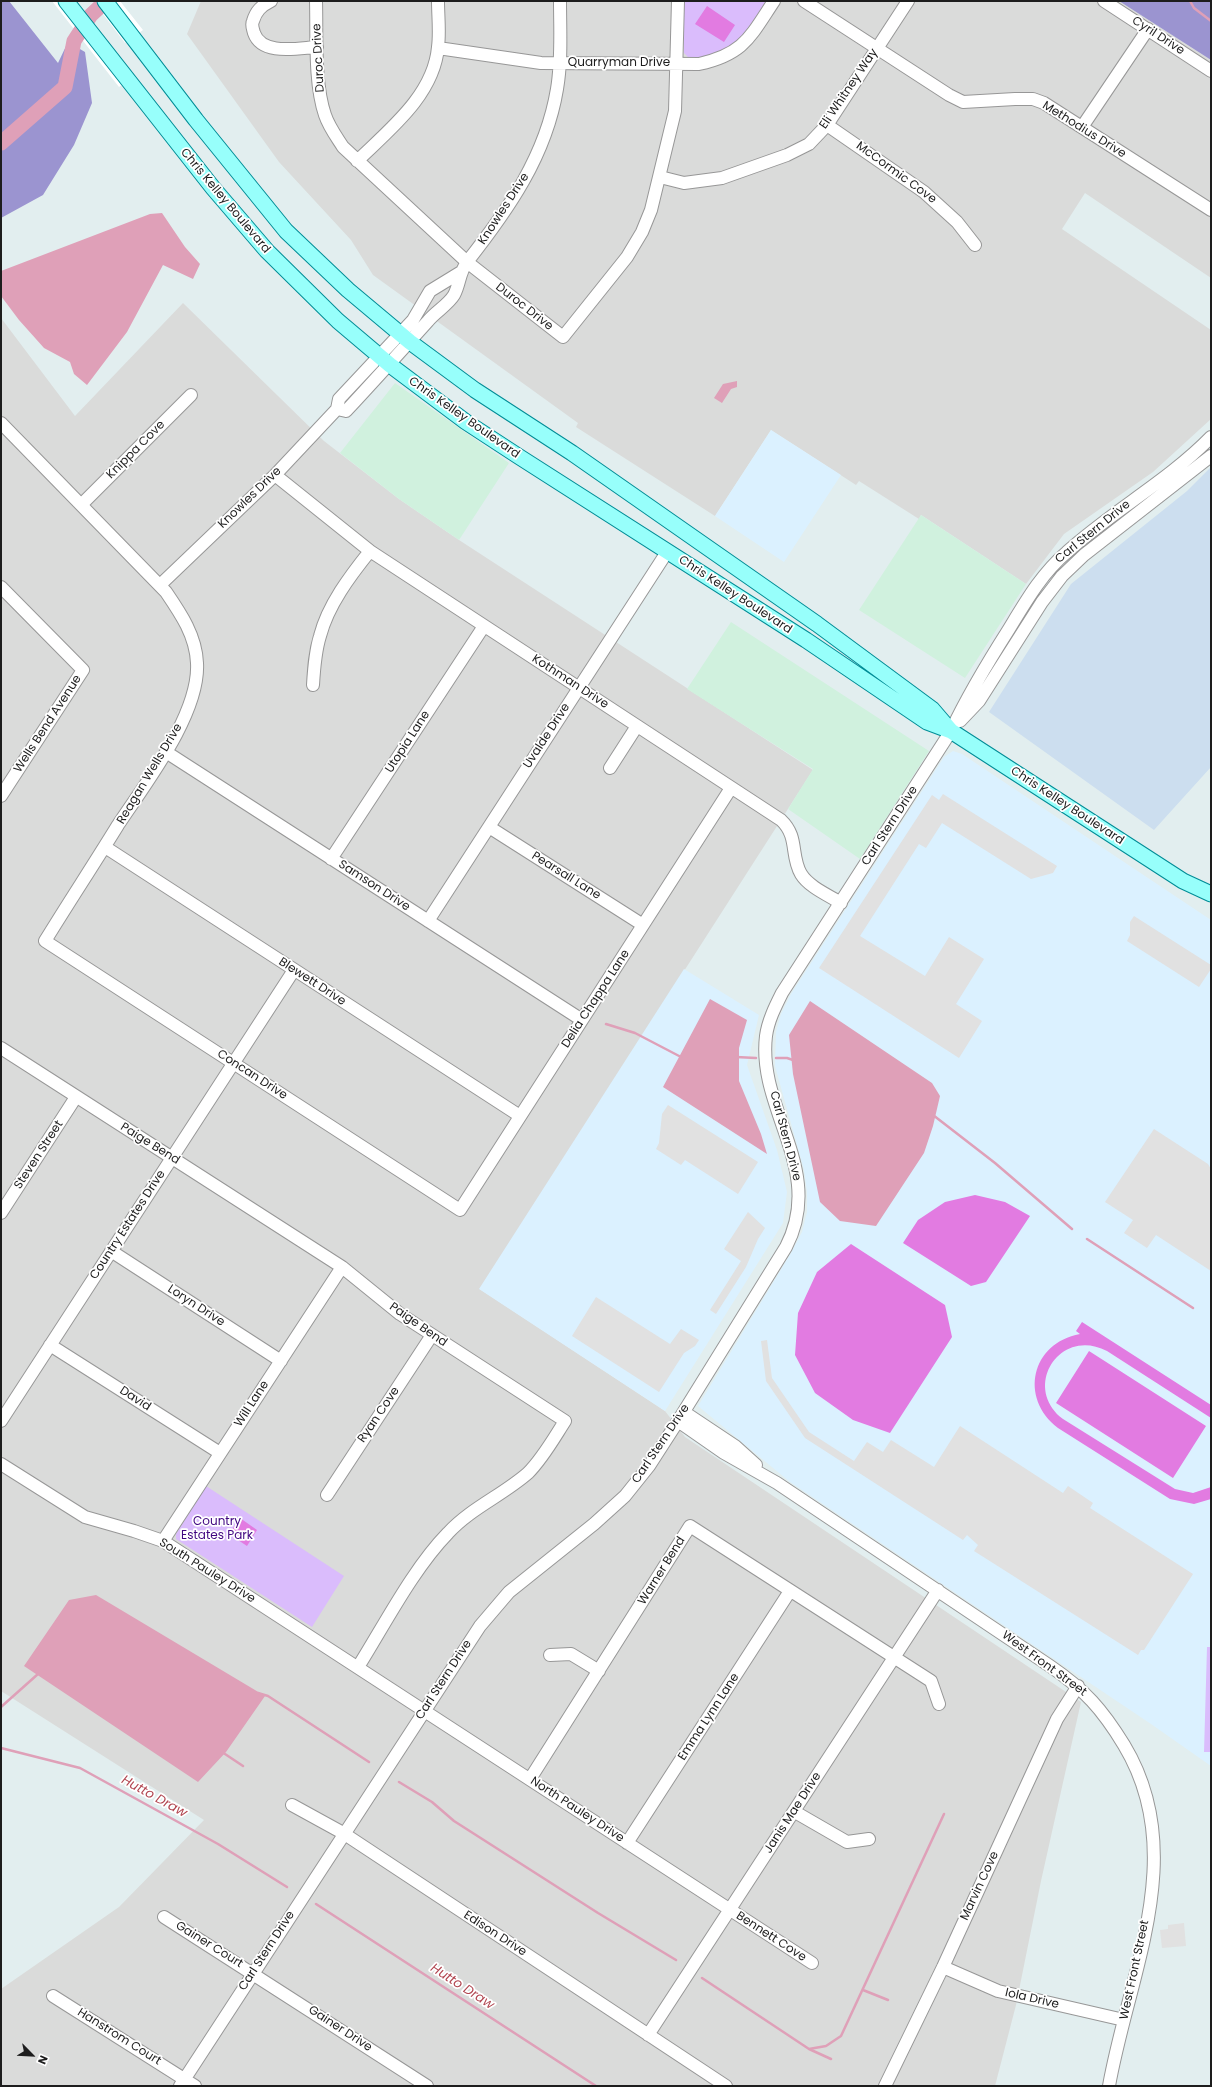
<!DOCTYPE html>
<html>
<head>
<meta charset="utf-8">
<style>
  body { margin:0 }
  #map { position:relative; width:1212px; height:2087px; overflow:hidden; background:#e2eeef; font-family:Poppins,sans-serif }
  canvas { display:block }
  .frame { position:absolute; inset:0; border:2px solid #1d1d1d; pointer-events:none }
  .north { position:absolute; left:12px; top:2035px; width:40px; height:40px; -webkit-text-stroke:3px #fff; paint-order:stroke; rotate:114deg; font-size:11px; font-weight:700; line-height:16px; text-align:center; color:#1d1d1d }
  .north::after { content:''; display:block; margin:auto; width:14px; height:18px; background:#1d1d1d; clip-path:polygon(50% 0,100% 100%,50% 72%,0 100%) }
</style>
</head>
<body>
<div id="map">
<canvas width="1212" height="2087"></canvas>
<div class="frame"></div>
<div class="north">N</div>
</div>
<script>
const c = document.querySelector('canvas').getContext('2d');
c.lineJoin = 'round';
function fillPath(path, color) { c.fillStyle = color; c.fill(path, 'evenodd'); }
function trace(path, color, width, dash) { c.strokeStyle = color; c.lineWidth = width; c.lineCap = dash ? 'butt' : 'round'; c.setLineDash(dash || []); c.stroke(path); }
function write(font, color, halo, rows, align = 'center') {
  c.font = font + ' Poppins,sans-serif'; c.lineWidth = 3.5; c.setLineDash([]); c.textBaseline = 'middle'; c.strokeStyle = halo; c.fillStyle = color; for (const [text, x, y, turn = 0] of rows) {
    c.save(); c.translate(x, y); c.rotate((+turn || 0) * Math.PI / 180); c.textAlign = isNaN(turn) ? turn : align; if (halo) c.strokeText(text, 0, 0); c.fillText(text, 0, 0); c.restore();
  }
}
fillPath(new Path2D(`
  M201 1H1119L1211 60V278L1085 193 1062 229 1211 330V419L1153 472 1064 534 1026 584 921 515 919 519 859 481 856 485 771 430 715 516 576 427 578 423 373 275 351 240 279 162 187 34Z
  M183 303 324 441 399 499 459 540 813 770 480 1289 665 1411 685 1437 1081 1702 1041 1881 1016 2005 995 2086H1V1989L119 1907 204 1820 1 1691V318L75 416Z`), '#dadbda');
fillPath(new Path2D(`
  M395 383 509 463 459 540 399 499 340 453Z
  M921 515 1026 584 965 678 859 610Z
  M731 622 929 751 860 859 788 809 813 769 687 689Z`), '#d0f1de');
fillPath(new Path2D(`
  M771 430 841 475 784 562 715 516Z
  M953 751 962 754 1211 920V1766L1151 1724 790 1482 698 1406 791 1253 802 1232 807 1212V1192L804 1170 775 1066 776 1032 781 1014 791 994 944 757Z
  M684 969 759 1015 747 1065 777 1150 787 1192 783 1223 665 1411 479 1289Z`), '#dbf1ff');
fillPath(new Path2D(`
  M1211 467V767L1154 830 989 712 1071 584 1187 491Z`), '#ccdeef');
fillPath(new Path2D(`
  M1 1H9L58 63 68 42 85 52 92 103 74 145 43 195 1 218Z
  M1119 1H1211V60Z`), '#9b94d0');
fillPath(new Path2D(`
  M683 1H766C745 34 732 58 689 58L684 53Z
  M206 1486 344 1576 312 1627 176 1539V1534Z
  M1207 1647H1211V1752H1204Z`), '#dabcfc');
fillPath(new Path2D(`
  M707 6 735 25 724 42 695 24Z
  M975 1195 1005 1202 1030 1216 986 1282 971 1286 903 1243 918 1220 945 1202Z
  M851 1244 945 1305 952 1337 890 1433 853 1420 815 1393 795 1355 798 1313 817 1272Z
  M1082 1322 1211 1405V1418L1107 1351C1060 1326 1021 1387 1063 1419L1175 1489 1193 1493 1211 1487V1499L1194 1504 1170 1499 1058 1428C1019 1398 1031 1343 1080 1334L1076 1331Z
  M1089 1351 1206 1426 1173 1478 1056 1403Z
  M240 1518 257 1530 247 1546 229 1534Z`), '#e27be1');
fillPath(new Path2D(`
  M943 794 1057 866 1053 873 1031 879 942 823 926 848 919 844 860 936 925 976 949 937 984 959 956 1004 982 1021 959 1058 819 968 932 795 939 800Z
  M1134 916 1211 965V969L1199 987 1127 941 1130 935V922Z
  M668 1105 758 1162 738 1194 685 1160 681 1165 656 1149 659 1143 662 1114Z
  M1154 1129 1208 1164 1211 1169V1271L1156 1235 1147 1248 1124 1233 1133 1220 1105 1202Z
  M748 1212 765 1228 758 1239 746 1267 716 1314 710 1310 741 1261 724 1249Z
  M596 1297 670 1344 681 1329 699 1340 695 1346 684 1353 659 1392 572 1336Z
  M767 1340 772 1378 809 1432 854 1461 867 1442 883 1452 891 1440 934 1467 960 1426 1063 1493 1068 1486 1093 1503 1090 1508 1193 1574 1144 1650H1141L1138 1655 974 1551 978 1545 967 1535 963 1540 805 1438 766 1381 761 1341Z
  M1184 1923 1186 1946 1162 1948 1160 1930 1168 1929V1925Z`), '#e1e1e1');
fillPath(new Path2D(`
  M162 213 185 247 200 264 193 279 163 265 127 332 87 385 74 374 70 362 44 348 19 320 1 296V271L150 214Z
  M737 381V387L731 389 722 403 714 398 723 384Z
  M710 999 747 1020 739 1048V1081L761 1134 767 1154 663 1087Z
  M810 1001 932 1083 940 1096 933 1126 924 1153 876 1226 840 1221 820 1202 793 1074 789 1035Z
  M96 1595 265 1696 226 1752 198 1782 24 1666 69 1600Z`), '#dfa0b8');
fillPath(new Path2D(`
  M52 1H76L134 76 119 87Z
  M93 1H120L143 30 125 43Z`), '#fff');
trace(new Path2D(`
  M1190 1 1194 8 1211 21
  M606 1024 635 1033 681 1057
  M736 1057 756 1058
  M776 1058H787L793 1060
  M933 1115 995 1163 1072 1229
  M1087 1239 1193 1308
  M258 1693 268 1696 369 1762
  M1 1707 38 1674
  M1 1748 80 1768 218 1844 287 1887
  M222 1752 243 1766
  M399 1782 432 1802 454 1821 598 1913 676 1960
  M316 1904 596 2086
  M702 1978 809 2049 831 2059
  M863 1990 888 2000
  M809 2049 826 2046 841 2036 944 1814`), '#dfa0b8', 2.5);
trace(new Path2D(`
  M1 143 65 87 74 41 91 15 106 1`), '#dfa0b8', 15);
const minor = new Path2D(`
  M271 1C261 6 256 11 253 21 251 25 253 29 254 33 262 56 298 48 317 47
  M316 1C317 35 314 83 325 115 329 127 336 136 343 147L467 262 563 337 627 257 642 232 651 210 675 111 678 1
  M804 1 949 95 963 102 1015 99H1033L1044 103 1211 210
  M1104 1 1211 71
  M438 48 541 63 699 64C744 54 750 37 774 1
  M827 125 924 192 957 222 975 245
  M1082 127 1148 29
  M357 161C389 130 434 95 438 47 440 32 438 16 438 1
  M660 177 684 183 722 178 787 155 809 144 827 125 908 1
  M337 409 346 411C374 381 401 351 428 321 435 312 448 305 454 295 460 284 459 273 467 262 508 210 546 156 557 89 562 60 560 30 560 1
  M1 423 166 592C181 614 196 636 197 663 200 714 145 784 118 825 94 864 69 902 45 941L460 1210 731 788
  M275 475 370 551 781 820C799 837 790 855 801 874 809 887 828 895 841 903
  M81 505 191 395
  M160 585 275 475 337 409 339 399 413 320 430 291 461 272
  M1 587 83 670 1 796
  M313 685C314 668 315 652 320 636 328 605 350 576 370 551
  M960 721 979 701 1042 602 1062 576 1084 555 1211 456
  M166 752 582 1020
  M610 768 637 726
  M489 827 643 925
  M105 847 520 1116
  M331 859 484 626
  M428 921 667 552
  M1 1048 342 1267 400 1314 565 1421C554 1438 543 1458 528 1473 503 1495 471 1508 448 1533 413 1569 385 1624 358 1667
  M1 1213 76 1097
  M111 1251 281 1361
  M50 1345 220 1453
  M684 1412 735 1446 756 1465
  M1 1421 294 970
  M678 1421 724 1453 777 1483 1050 1666C1085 1690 1102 1709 1124 1745 1190 1854 1129 1973 1109 2086
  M1 1464 85 1517 134 1531 163 1541 812 1963
  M327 1495 432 1335
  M163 1541 342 1267
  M550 1655 571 1654 599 1671
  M530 1779 690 1526 931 1681 939 1704
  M292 1805 343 1833 726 2086
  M795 1812 847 1842 869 1839
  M627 1843 790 1591
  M164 1917 427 2086
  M943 1967 998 1991 1124 2020
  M53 1996 195 2086
  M648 2035 938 1590
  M180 2086 480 1626 509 1592 594 1524 625 1496 649 1466 678 1421 786 1247C826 1170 757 1110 766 1036 768 1021 775 1007 782 993L951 731C968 695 988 662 1009 629 1026 601 1042 573 1067 552 1112 511 1168 481 1211 437
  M885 2086 943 1967 1057 1719 1078 1686`);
const major = new Path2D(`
  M66 1 213 188 267 251 338 321 390 365 466 422 518 456 806 640 927 722 951 731 1183 881 1211 894
  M105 1 196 120 286 231 348 290 410 342 475 390 572 453 817 624 932 709 950 730`);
trace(minor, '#979797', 14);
trace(major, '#008c96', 17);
trace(minor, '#fff', 12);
trace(major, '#97fffb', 15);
write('12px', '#1d1d1d', '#fff', [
  ["Cyril Drive",1158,36,33],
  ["Duroc Drive",319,58,-93],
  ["Quarryman Drive",619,63],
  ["Eli Whitney Way",849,89,-56],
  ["Methodius Drive",1084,130,32],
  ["McCormic Cove",896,173,36],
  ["Chris Kelley Boulevard",225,201,50],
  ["Knowles Drive",504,209,-57],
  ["Duroc Drive",524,307,38],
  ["Chris Kelley Boulevard",464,418,35],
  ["Knippa Cove",136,450,-45],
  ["Knowles Drive",250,498,-44],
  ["Carl Stern Drive",1093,532,-39],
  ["Chris Kelley Boulevard",735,595,33],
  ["Kothman Drive",570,682,33],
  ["Wells Bend Avenue",48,724,-57],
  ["Uvalde Drive",547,736,-57],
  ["Utopia Lane",408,742,-57],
  ["Reagan Wells Drive",150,774,-59],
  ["Chris Kelley Boulevard",1067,806,33],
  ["Carl Stern Drive",890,826,-57],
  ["Pearsall Lane",566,876,32],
  ["Samson Drive",374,886,33],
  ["Blewett Drive",312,982,33],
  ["Delia Chappa Lane",596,999,-57],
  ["Concan Drive",252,1075,33],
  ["Carl Stern Drive",785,1136,75],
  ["Paige Bend",150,1144,32],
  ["Steven Street",39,1155,-57],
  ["Country Estates Drive",128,1225,-57],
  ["Loryn Drive",196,1306,33],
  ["Paige Bend",418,1325,35],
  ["David",135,1399,33],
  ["Will Lane",252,1404,-57],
  ["Ryan Cove",379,1415,-56],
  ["Carl Stern Drive",661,1444,-56],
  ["South Pauley Drive",207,1571,32],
  ["Warner Bend",662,1571,-58],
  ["West Front Street",1044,1664,36],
  ["Carl Stern Drive",444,1680,-57],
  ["Emma Lynn Lane",709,1717,-57],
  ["North Pauley Drive",577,1810,33],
  ["Janis Mae Drive",793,1813,-57],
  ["Marvin Cove",980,1886,-65],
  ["Edison Drive",495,1934,33],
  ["Bennett Cove",771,1937,33],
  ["Gainer Court",209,1945,32],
  ["Carl Stern Drive",267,1951,-57],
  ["West Front Street",1135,1970,-78],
  ["Iola Drive",1032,1999,13],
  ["Gainer Drive",340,2029,33],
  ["Hanstrom Court",119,2037,32]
]);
write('12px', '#400680', '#fff', [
  ["Country",217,1522],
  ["Estates Park",217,1536]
]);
write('italic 13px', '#b14550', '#fff', [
  ["Hutto Draw",154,1797,29],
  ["Hutto Draw",462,1987,33]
]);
</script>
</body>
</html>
